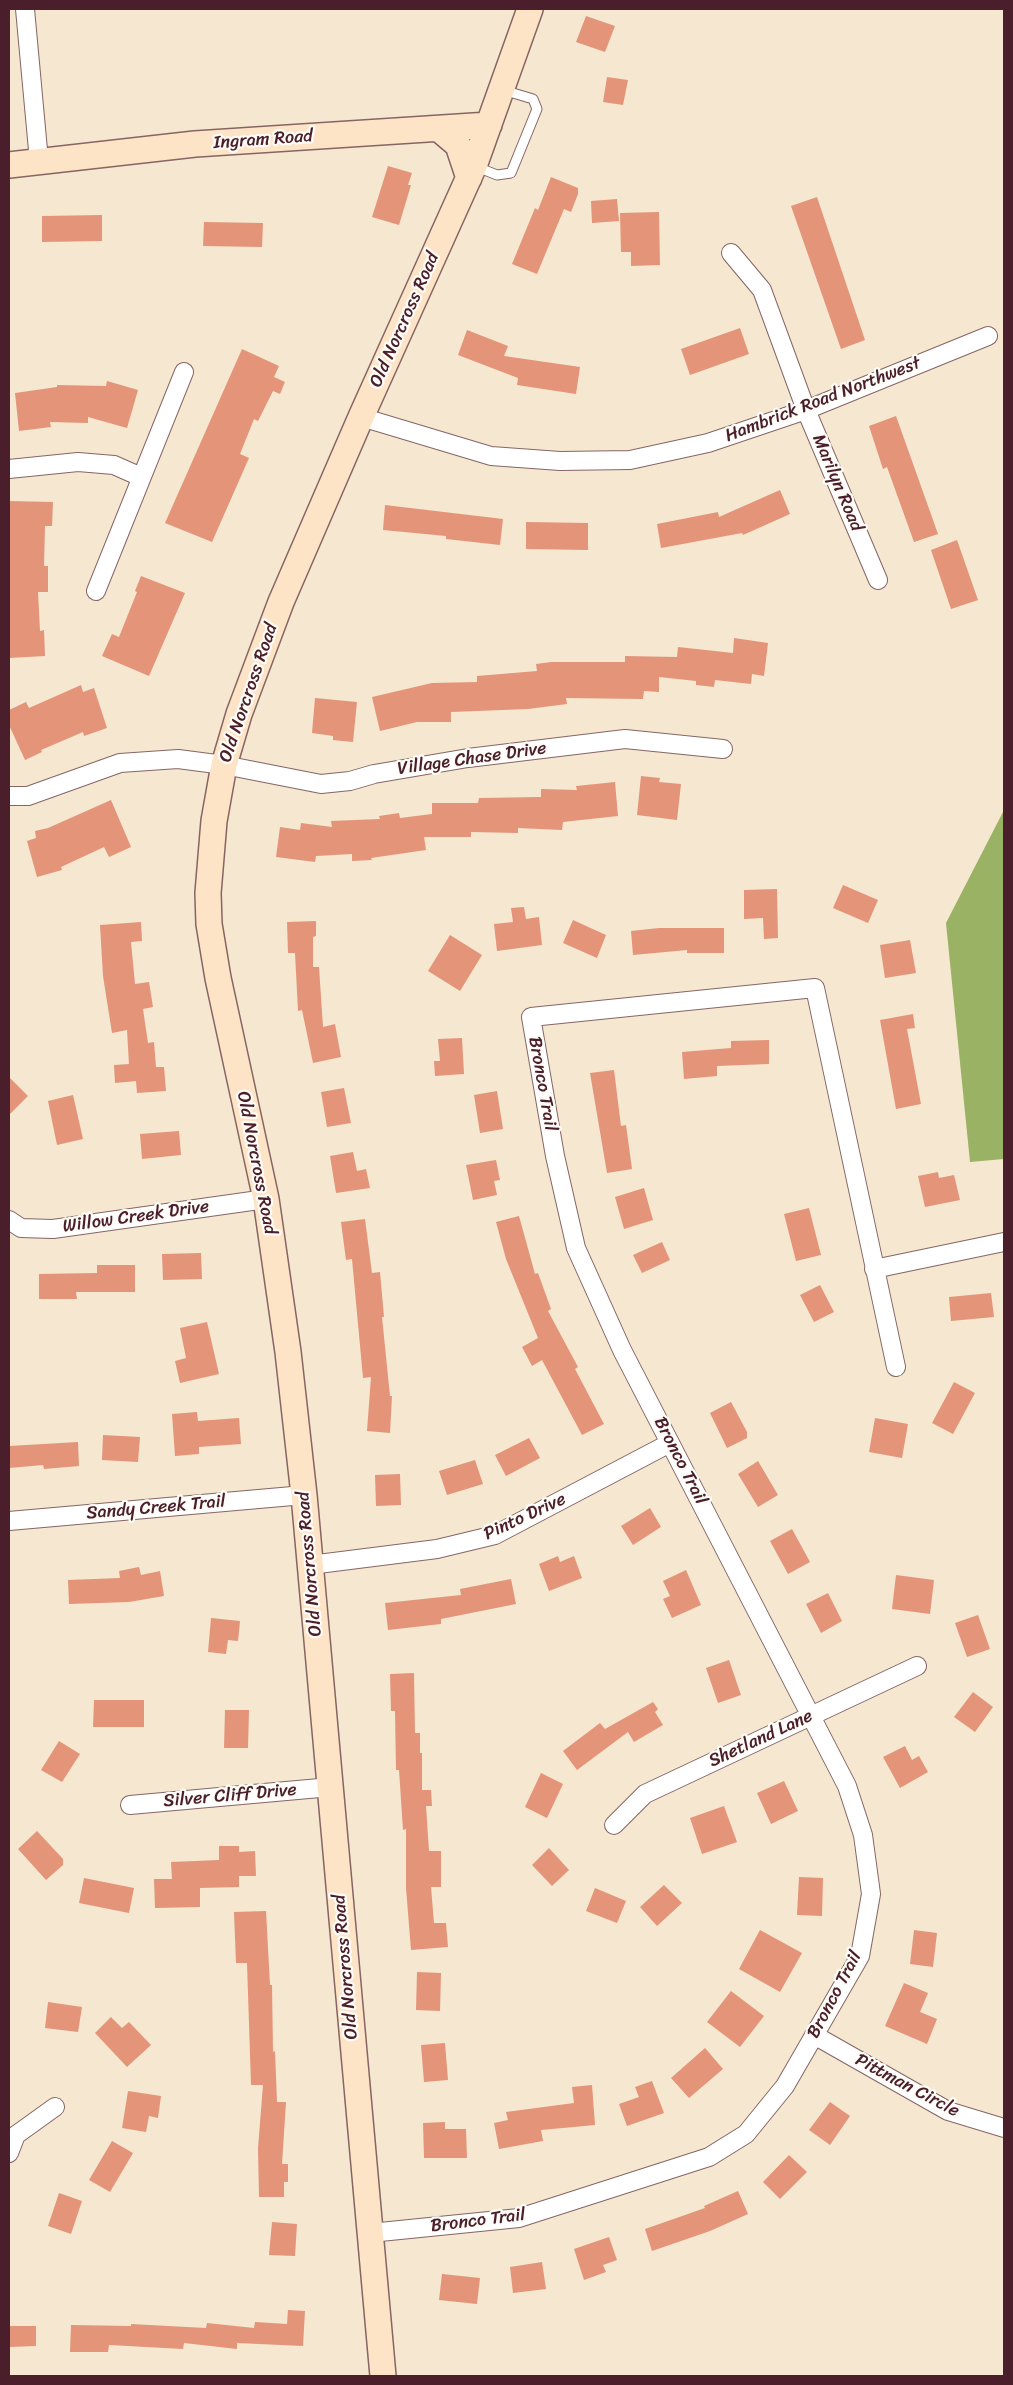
<!DOCTYPE html>
<html>
<head>
<meta charset="utf-8">
<style>
  body { margin:0 }
  #map { position:relative; width:1013px; height:2385px; overflow:hidden; background:#f5e7d0; font-family:Sriracha,sans-serif }
  canvas { display:block }
  .frame { position:absolute; inset:0; border:10px solid #4a1f2b; pointer-events:none }
</style>
</head>
<body>
<div id="map">
<canvas width="1013" height="2385"></canvas>
<div class="frame"></div>
</div>
<script>
const c = document.querySelector('canvas').getContext('2d');
c.lineJoin = 'round';
function fillPath(path, color) { c.fillStyle = color; c.fill(path, 'evenodd'); }
function trace(path, color, width, dash) { c.strokeStyle = color; c.lineWidth = width; c.lineCap = dash ? 'butt' : 'round'; c.setLineDash(dash || []); c.stroke(path); }
function write(font, color, halo, rows, align = 'center') {
  c.font = font + ' Sriracha,sans-serif'; c.lineWidth = 4.5; c.setLineDash([]); c.textBaseline = 'middle'; c.strokeStyle = halo; c.fillStyle = color; for (const [text, x, y, turn = 0] of rows) {
    c.save(); c.translate(x, y); c.rotate((+turn || 0) * Math.PI / 180); c.textAlign = isNaN(turn) ? turn : align; if (halo) c.strokeText(text, 0, 0); c.fillText(text, 0, 0); c.restore();
  }
}
fillPath(new Path2D(`
  M1004 810V1159L970 1162 946 923Z`), '#99b264');
fillPath(new Path2D(`
  M586 16 615 26 605 52 576 42Z
  M607 77 628 80 623 105 603 102Z
  M388 166 412 173 408 185H411L399 225 372 217Z
  M551 177 578 188V194L571 212 564 209 537 274 512 264 535 208 538 210Z
  M817 197 865 340 841 349 791 206Z
  M617 199 619 221 592 223 591 201Z
  M659 212 660 265 631 266V252H621L620 213Z
  M102 215V241L42 242V216Z
  M204 222 263 223 262 247 203 246Z
  M740 328 749 354 690 375 681 349Z
  M467 330 508 346 504 356 580 367 576 394 517 385 518 378 458 355Z
  M242 349 279 366 274 377 285 382 280 394 273 391 258 421 254 419 240 454 249 458 212 542 165 523Z
  M107 381 138 390 127 428 88 417V423L50 422 51 427 19 431 15 393 57 387V385L106 386Z
  M896 416 938 534 914 542 887 467 883 469 869 426Z
  M780 490 790 514 743 535 742 533 661 548 657 524 718 512 719 517Z
  M9 501 53 502 52 526H45L44 566H48V592H38L40 631 44 630 45 656 9 658Z
  M385 505 503 519 500 545 446 539V536L383 530Z
  M526 522 588 523V550L526 549Z
  M957 540 978 600 951 609 931 550Z
  M141 576 185 593 149 676 102 656 112 634 119 637 137 592 135 591Z
  M734 638 768 643 764 676 752 674 751 684 715 680 714 687 696 685V681L659 677V692L644 691 643 699 566 698 567 704 528 709 451 712V722H417L380 731 372 697 432 683 477 682V676L537 671 536 664 551 662H625V656L677 657 678 647 733 653Z
  M81 685 83 692 94 688 107 728 84 736 83 732 41 750 42 752 25 760 9 725V710L26 702 29 708Z
  M315 698 357 702 353 742 333 740V736L312 733Z
  M641 776 660 778 659 782 681 784 677 820 637 815Z
  M615 782 618 816 563 822 562 830 518 828V833L471 832V837H424L426 850 371 858 372 860 352 861V854L316 856 315 862 276 857 280 827 300 830 301 823 332 827 331 821 380 819 379 816 399 813 400 818 432 814V803H478L479 798 541 797V789L577 790 576 786Z
  M111 800 131 847 109 857 104 847 61 867 62 870 37 877 27 841 36 838 35 831 48 828Z
  M843 885 878 900 868 923 833 908Z
  M777 889 778 938 764 939 763 918 744 919V890Z
  M524 907 526 919 539 917 542 945 497 951 494 924 513 922 511 908Z
  M573 920 606 935 597 958 563 943Z
  M316 921V936L313 937V967H319L323 1027 335 1024 341 1057 313 1063 302 1010 298 1011 295 953H288L287 922Z
  M141 922 142 941 131 942 135 984 149 982 153 1007 143 1009 148 1043 154 1042 156 1067H164L166 1091 137 1093 136 1081 115 1083 114 1065 129 1064 127 1030 112 1033 103 976 100 925Z
  M659 928H724V953H687V950L633 955 631 931Z
  M450 935 482 955 460 991 428 971Z
  M910 940 916 973 885 978 880 945Z
  M913 1014 915 1028 907 1029 921 1104 896 1109 880 1020Z
  M462 1038 464 1074 435 1076 434 1061H440L438 1039Z
  M769 1040V1064L717 1066V1076L684 1079 682 1052 731 1048V1041Z
  M614 1070 621 1126 626 1125 632 1169 607 1173 590 1073Z
  M9 1077 28 1096 9 1115Z
  M344 1088 351 1123 327 1127 321 1092Z
  M497 1091 503 1129 480 1133 474 1095Z
  M73 1095 83 1139 57 1145 48 1101Z
  M179 1131 181 1155 142 1159 140 1134Z
  M353 1152 357 1171 366 1169 370 1188 336 1193 330 1156Z
  M496 1160 500 1180 494 1181 497 1195 473 1200 466 1165Z
  M938 1172 939 1178 954 1175 960 1200 925 1207 918 1176Z
  M644 1188 653 1220 624 1229 615 1197Z
  M809 1208 821 1255 796 1261 784 1214Z
  M519 1216 535 1274 538 1273 551 1309 548 1311 578 1367 575 1369 604 1424 582 1435 542 1360 532 1366 522 1347 538 1338 506 1259 496 1222Z
  M365 1219 372 1273 380 1272 384 1317H382L390 1396H392L390 1433 367 1431 371 1377 363 1378 352 1259 346 1260 341 1222Z
  M662 1242 670 1260 642 1273 633 1255Z
  M201 1253 202 1279 163 1280 162 1254Z
  M97 1265H135V1292H76L77 1299H39V1274L97 1273Z
  M820 1285 834 1312 814 1322 800 1295Z
  M991 1293 994 1317 951 1321 949 1297Z
  M207 1322 219 1374 180 1383 175 1361 186 1358 180 1328Z
  M954 1382 975 1393 953 1434 932 1423Z
  M731 1402 747 1432V1438L727 1448 710 1413Z
  M197 1412 198 1421 239 1418 241 1444 199 1447V1454L175 1456 172 1414Z
  M875 1418 908 1424 902 1458 869 1452Z
  M103 1435 140 1437 138 1462 102 1460Z
  M529 1438 540 1458 506 1476 495 1455Z
  M78 1442 79 1466 44 1469 43 1465 9 1468V1446Z
  M475 1460 483 1484 447 1495 439 1471Z
  M758 1461 778 1495 758 1507 738 1474Z
  M400 1474 401 1505 376 1506 375 1475Z
  M650 1508 661 1527 633 1545 621 1526Z
  M792 1529 810 1562 788 1574 770 1541Z
  M558 1556 560 1562 574 1556 582 1578 549 1591 539 1564Z
  M139 1567 141 1575 160 1571 164 1596 129 1602 69 1604 68 1580 120 1578 119 1571Z
  M686 1570 701 1605 672 1618 663 1599 670 1596 663 1581Z
  M896 1575 934 1580 930 1614 892 1609Z
  M511 1579 516 1604 441 1619V1624L388 1630 385 1603 461 1595 460 1589Z
  M828 1593 842 1621 821 1633 806 1604Z
  M978 1615 990 1649 967 1657 955 1623Z
  M211 1618 240 1621 238 1641 228 1640 226 1654 208 1652Z
  M729 1660 741 1695 718 1703 706 1668Z
  M414 1673 415 1733H420V1753H422V1790H431L432 1806H426L429 1851H441V1887H431L434 1923H446L448 1947 411 1950 406 1888V1829L403 1830 399 1770H396L395 1711H391L390 1674Z
  M973 1692 993 1707 975 1732 954 1717Z
  M94 1700H144V1727H93Z
  M653 1702 658 1709 655 1712 663 1725 634 1742 628 1732 577 1770 563 1751 600 1723 605 1729Z
  M225 1710H249L248 1748H224Z
  M59 1741 80 1754 62 1782 41 1770Z
  M905 1746 912 1760 919 1756 928 1772 900 1788 883 1757Z
  M541 1773 563 1784 547 1818 525 1807Z
  M784 1781 798 1811 771 1824 757 1793Z
  M724 1806 737 1842 702 1854 690 1818Z
  M37 1831 63 1859V1865L46 1880 18 1849Z
  M219 1846H239V1852L255 1851 256 1876H239V1887L200 1888V1907L155 1908 154 1879H172L171 1862 219 1860Z
  M549 1848 569 1870 552 1886 532 1865Z
  M799 1877 823 1878 822 1916 797 1915Z
  M84 1878 134 1888 129 1913 79 1903Z
  M664 1885 682 1903 657 1926 640 1907Z
  M595 1888 626 1901 617 1923 586 1911Z
  M266 1911 270 1985H272L273 2052 275 2051 277 2102H286L282 2164H288V2182H284V2197H259L258 2148 263 2085H251L247 1963H236L234 1912Z
  M760 1930 802 1953 780 1992 739 1969Z
  M914 1930 937 1933 933 1967 910 1964Z
  M417 1972 441 1973 440 2011 416 2010Z
  M904 1983 928 1993 920 2012 937 2019 927 2044 885 2026Z
  M731 1991 764 2016 740 2047 707 2022Z
  M48 2002 82 2007 78 2032 45 2028Z
  M111 2017 122 2028 129 2022 151 2045 127 2067 95 2033Z
  M445 2043 448 2080 424 2082 421 2045Z
  M705 2048 723 2069 689 2098 671 2078Z
  M652 2081 664 2113 627 2126 619 2104 639 2097 635 2087Z
  M592 2085 595 2125 541 2130 543 2141 499 2149 494 2123 508 2120 506 2112 574 2103 572 2087Z
  M128 2091 161 2096 158 2118 149 2116 146 2132 122 2128Z
  M830 2102 850 2116 830 2145 809 2130Z
  M445 2122V2129H466L467 2158H424L423 2123Z
  M112 2141 133 2153 110 2192 89 2180Z
  M789 2155 807 2172 780 2199 763 2182Z
  M738 2191 748 2214 710 2231 652 2251 645 2229 705 2208 704 2206Z
  M59 2193 82 2201 71 2234 48 2226Z
  M272 2222 297 2224 295 2256 269 2255Z
  M609 2237 617 2260 603 2265 606 2272 584 2280 574 2249Z
  M542 2262 546 2289 513 2293 510 2267Z
  M442 2274 480 2278 477 2304 439 2300Z
  M288 2310 305 2311 303 2346 237 2343V2349L184 2343 183 2349 109 2345 108 2352H70L71 2325 131 2326V2324L206 2328 207 2323 254 2328 255 2322 287 2324Z
  M9 2326H36V2346L9 2347Z`), '#e49479');
const lane = new Path2D(`
  M477 167 497 175 511 173 537 109 533 99 503 90`);
const street = new Path2D(`
  M25 9 39 161
  M731 253 762 290 806 410 878 580
  M361 417 491 456 560 461 630 460 708 443 806 410 988 336
  M9 469 78 462 114 465 141 477
  M96 591 184 372
  M9 796H28L120 763 178 759 224 765 321 784 350 781 374 774 468 758 625 739 723 749
  M9 1220 21 1228 53 1229 266 1199
  M874 1269 1004 1242
  M9 1521 304 1495
  M310 1565 437 1549 495 1535 670 1443
  M130 1805 331 1787
  M614 1825 645 1794 917 1666
  M814 2035 948 2111 1004 2128
  M9 2153 16 2135 55 2107
  M370 2233 519 2218 709 2157 746 2134 785 2086 860 1956 871 1894 863 1835 847 1786 622 1350 576 1248 555 1156 531 1017 815 988 896 1367`);
const secondary = new Path2D(`
  M439 129 458 145 469 178
  M9 165 195 144 489 125
  M383 2376 304 1495 288 1352 266 1199 218 978 209 924 208 893 214 821 224 765 239 714 281 602 361 417 474 166 530 9`);
trace(lane, '#866565', 11);
trace(street, '#866565', 20);
trace(secondary, '#866565', 28);
trace(lane, '#fff', 9);
trace(street, '#fff', 18);
trace(secondary, '#fee4c6', 25);
write('18px', '#4a1f2b', '#fdfcf7', [
  ["Ingram Road",263,140,-4],
  ["Old Norcross Road",405,320,-66],
  ["Hambrick Road Northwest",823,400,-21],
  ["Marilyn Road",837,483,67],
  ["Old Norcross Road",249,693,-71],
  ["Village Chase Drive",472,759,-8],
  ["Bronco Trail",542,1084,80],
  ["Old Norcross Road",256,1163,79],
  ["Willow Creek Drive",136,1217,-8],
  ["Bronco Trail",680,1461,63],
  ["Sandy Creek Trail",156,1508,-5],
  ["Pinto Drive",525,1517,-25],
  ["Old Norcross Road",310,1564,-95],
  ["Shetland Lane",761,1739,-25],
  ["Silver Cliff Drive",230,1796,-5],
  ["Old Norcross Road",346,1967,-95],
  ["Bronco Trail",835,1995,-62],
  ["Pittman Circle",907,2086,28],
  ["Bronco Trail",478,2221,-7]
]);
</script>
</body>
</html>
